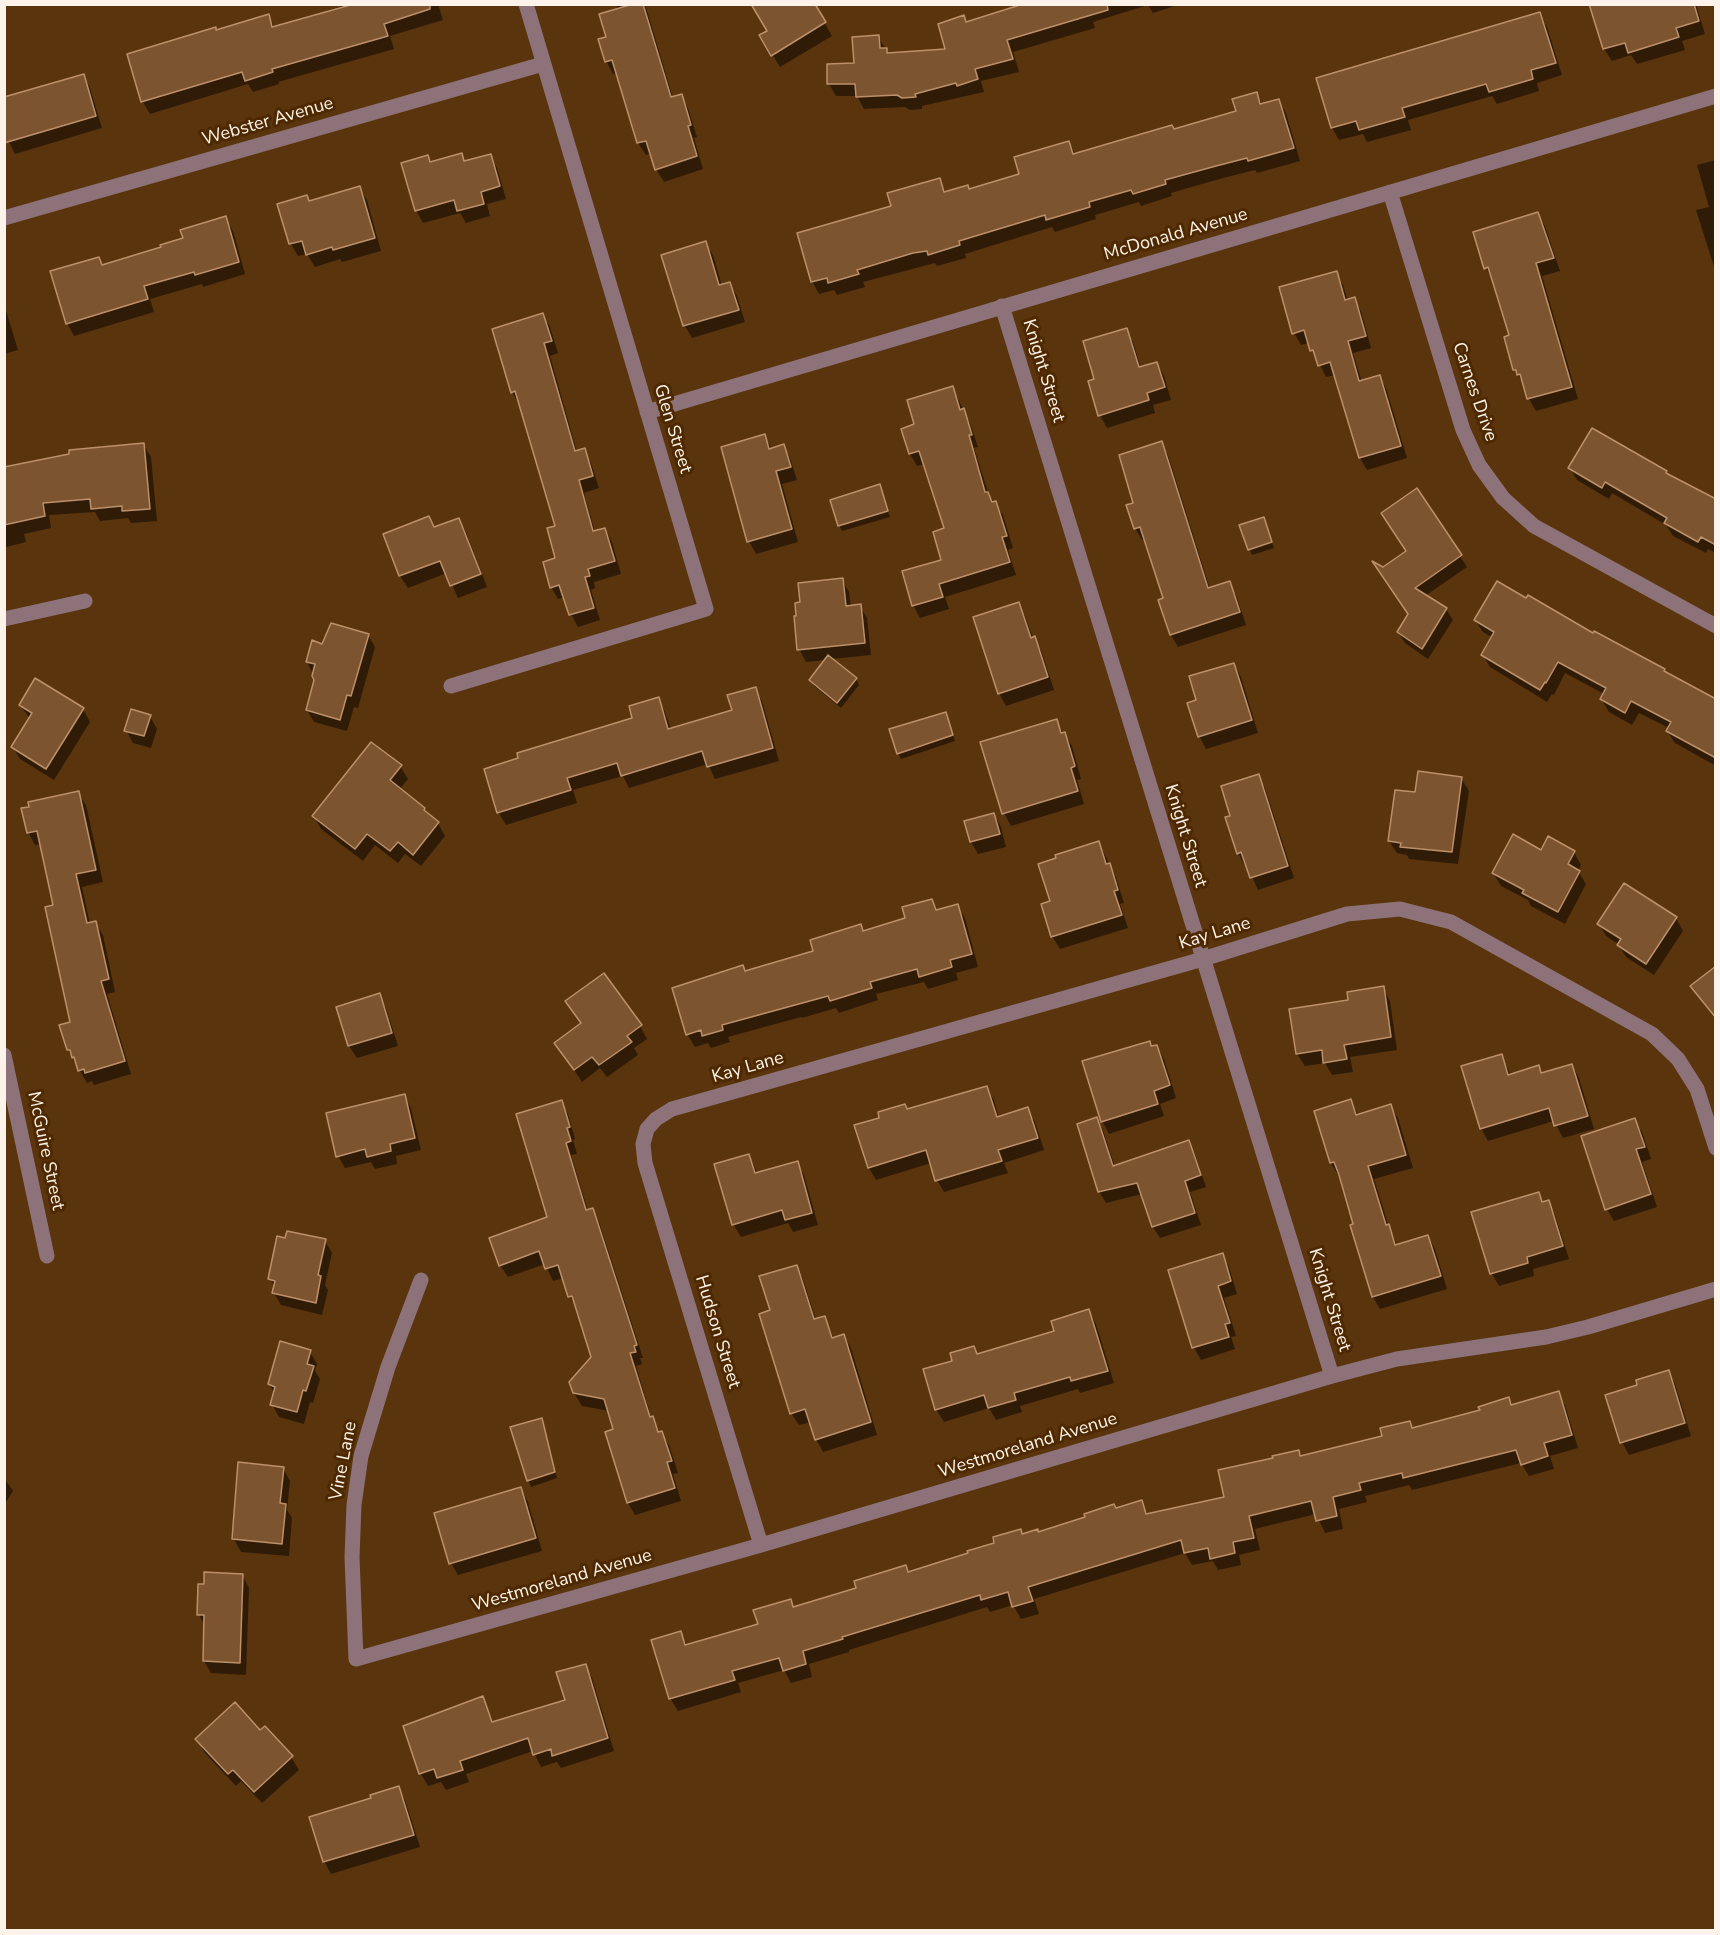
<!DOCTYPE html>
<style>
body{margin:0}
#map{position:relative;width:1720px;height:1935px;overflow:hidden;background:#5a340d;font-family:"Nunito Sans",sans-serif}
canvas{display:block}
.frame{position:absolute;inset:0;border:6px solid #fdf3eb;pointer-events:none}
</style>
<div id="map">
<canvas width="1720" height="1935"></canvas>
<div class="frame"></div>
</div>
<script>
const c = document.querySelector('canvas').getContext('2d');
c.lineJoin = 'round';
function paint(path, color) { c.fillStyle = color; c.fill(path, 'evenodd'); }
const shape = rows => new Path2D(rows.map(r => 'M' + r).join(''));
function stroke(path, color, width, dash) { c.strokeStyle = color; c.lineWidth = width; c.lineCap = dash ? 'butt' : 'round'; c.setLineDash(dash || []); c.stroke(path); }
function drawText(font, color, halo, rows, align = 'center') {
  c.font = font + ' "Nunito Sans",sans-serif'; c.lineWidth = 6; c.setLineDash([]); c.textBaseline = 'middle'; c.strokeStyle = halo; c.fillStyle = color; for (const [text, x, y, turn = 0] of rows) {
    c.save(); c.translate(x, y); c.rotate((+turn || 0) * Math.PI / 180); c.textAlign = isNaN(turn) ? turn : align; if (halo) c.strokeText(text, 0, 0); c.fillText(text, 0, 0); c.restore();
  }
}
paint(shape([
 [348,4,438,4,443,20,390,36,394,49,278,82,279,84,253,92,248,84,150,114,143,102,129,55,268,16,275,28],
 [616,4,645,4,673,98,681,95,688,108,697,137,694,138,703,169,664,182,656,169,652,153,646,155,638,143,617,73,613,74,606,61,618,11],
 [814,4,832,36,780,67,761,36],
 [1018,4,1181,4,1153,13,1148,5,1093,22,1095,28,1013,52,1019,72,981,81,984,92,922,106,922,109,910,110,905,107,864,109,857,96,836,96,829,84,855,65,878,37,889,54,947,51,963,17,967,23,1019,7],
 [1591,4,1696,4,1705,34,1682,41,1685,50,1637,64,1631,55,1612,61,1604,49],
 [1540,14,1547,27,1562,75,1537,83,1539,91,1497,104,1492,96,1408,120,1411,130,1367,142,1363,134,1339,140,1332,128,1318,79],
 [83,75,90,88,102,128,15,154,4,132],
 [1256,93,1263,105,1278,100,1286,113,1300,161,1257,173,1255,170,1223,178,1171,193,1172,196,1141,206,1139,202,1095,215,1096,219,1055,232,1052,227,965,254,966,258,937,266,935,263,863,282,865,287,837,295,834,290,819,294,812,281,893,207,939,180,946,193,969,190,1021,175,1069,142,1076,155,1174,131,1238,112],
 [461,155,465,162,490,156,497,168,506,199,487,204,490,216,466,223,460,213,423,223,416,210,428,157,431,163],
 [1716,160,1716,273,1696,210,1709,207,1697,165],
 [359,188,367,200,381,251,342,262,340,259,315,267,307,254,298,256,291,244,279,205,307,197,310,203],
 [1537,214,1545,226,1560,271,1542,276,1578,399,1536,411,1529,399,1525,385,1515,370,1511,336,1493,280,1486,268],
 [225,218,233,231,245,274,203,287,202,284,150,299,154,312,74,336,67,323,103,266,185,239],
 [705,243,713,255,722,286,730,284,737,296,745,322,692,338,685,326],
 [1336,273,1343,285,1348,301,1354,299,1361,311,1371,348,1353,353,1362,382,1379,376,1386,388,1407,458,1367,470,1360,458,1335,375,1326,377,1309,343,1301,345,1294,333],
 [4,304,18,350,4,354],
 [543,315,550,327,558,353,550,356,577,452,584,450,591,463,599,488,584,493,595,532,605,529,612,542,621,574,594,582,595,588,591,590,600,620,578,627,571,614,565,597,558,599,551,587,557,559,557,527,519,404,512,392],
 [1126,330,1133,342,1141,368,1157,363,1164,376,1171,400,1153,405,1155,413,1107,428,1100,415,1096,380],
 [952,387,970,423,978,447,974,448,989,495,1003,515,1013,548,1008,550,1016,575,945,597,949,609,920,618,913,605,943,561,946,529,925,464,917,466,910,454,916,425],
 [764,436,772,449,783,446,790,458,797,480,782,484,798,542,756,554,749,541],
 [1161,443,1168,455,1210,589,1229,583,1236,595,1246,625,1178,647,1171,635,1165,599,1146,539,1142,540,1135,528,1135,504],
 [143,444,151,457,157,521,131,523,128,518,100,521,95,512,49,515,51,528,24,534,26,542,6,547,4,469],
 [1570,468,1666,473,1668,476,1716,501,1716,553,1708,549,1706,553,1673,536,1666,525,1612,493,1609,499,1577,480],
 [879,486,890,517,842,531,839,525],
 [1417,491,1467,567,1425,596,1446,609,1453,620,1428,659,1405,643,1398,632,1409,615,1408,552],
 [1263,518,1274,548,1252,555,1241,526],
 [459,519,466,532,487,587,458,598,447,573,408,588,400,576,385,535,435,529],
 [842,580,849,592,851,607,860,606,867,618,871,655,831,659,856,679,859,685,841,708,814,686,810,680,826,660,806,662,799,649],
 [1018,603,1025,616,1033,638,1041,650,1054,690,1006,706,999,693],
 [1475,620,1594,635,1664,670,1667,674,1716,701,1716,766,1675,743,1667,731,1669,728,1639,713,1632,725,1609,712,1601,699,1604,694,1565,673,1554,695,1552,694,1547,702,1490,667,1483,655,1493,638,1483,632],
 [368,635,375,647,358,708,354,707,347,731,314,722,307,710,316,680,307,662,323,645],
 [1234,664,1241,677,1258,733,1206,749,1199,736,1198,701],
 [755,689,762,701,779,761,715,779,708,764,629,788,623,776,573,790,577,803,506,825,499,813,485,770,634,719,658,699,665,712,671,729,733,711],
 [20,705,83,709,90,722,54,780,20,759,13,747,30,719],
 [945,713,955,741,901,759,898,753],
 [150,716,157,729,151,748,133,743,126,730],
 [1056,721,1072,746,1081,779,1077,780,1084,804,1011,826,1004,813],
 [400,766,408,779,399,790,424,809,427,815,438,823,445,836,421,866,405,854,398,863,375,845,363,861,321,829,314,816],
 [1258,776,1265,788,1294,878,1258,890,1247,865,1245,866,1238,853,1232,817],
 [1461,778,1469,791,1458,864,1409,859,1407,855,1397,853,1389,841,1417,794],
 [78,793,86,805,103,882,82,887,90,924,95,923,103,935,115,992,107,994,131,1074,94,1085,92,1081,87,1083,68,1050,72,1023,55,906,41,844,35,845,28,832],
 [994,814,1001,827,1006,847,978,854,971,842,966,822],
 [1099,843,1116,877,1124,903,1120,904,1128,928,1060,949,1052,936],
 [1541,852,1574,852,1581,865,1578,871,1586,884,1565,924,1531,906,1528,900,1501,886,1493,873],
 [931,901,938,911,957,906,965,918,978,967,956,973,958,980,928,989,924,982,876,994,878,1000,839,1013,836,1008,802,1018,801,1017,728,1037,730,1042,711,1048,708,1043,695,1047,687,1034,745,973,815,952,860,926,864,932,907,919],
 [1676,918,1683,931,1654,975,1626,957,1618,944,1606,936,1599,924],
 [1716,968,1716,1019,1692,986],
 [1383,988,1390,1001,1397,1050,1350,1057,1353,1072,1332,1075,1325,1063,1305,1066,1297,1054],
 [379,995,386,1008,398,1046,357,1058,349,1046],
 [567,1002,640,1026,647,1039,634,1048,638,1055,607,1077,600,1068,582,1082,556,1043,582,1025],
 [1157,1046,1164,1059,1176,1098,1160,1104,1164,1116,1109,1134,1102,1121,1152,1048],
 [1501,1056,1511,1075,1539,1067,1543,1074,1572,1065,1579,1078,1594,1129,1563,1138,1554,1121,1488,1141,1481,1128],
 [986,1088,994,1100,999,1118,1027,1109,1035,1122,1044,1150,1004,1163,1008,1173,944,1192,937,1180,931,1163,876,1180,869,1168,856,1126],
 [404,1096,411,1108,421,1150,396,1156,397,1164,375,1169,371,1162,345,1168,338,1156],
 [1351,1101,1359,1116,1390,1106,1398,1118,1413,1168,1374,1179,1389,1227,1397,1245,1428,1236,1435,1249,1447,1289,1380,1309,1373,1297,1340,1175,1338,1175,1331,1163],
 [561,1102,568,1114,575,1139,573,1140,577,1154,571,1155,588,1211,592,1210,599,1222,643,1358,640,1358,642,1364,636,1366,653,1423,661,1439,658,1428,669,1445,678,1473,673,1474,681,1501,635,1515,628,1503,615,1430,609,1411,582,1406,574,1393,592,1357,578,1310,570,1296,564,1278,553,1281,545,1264,508,1277,500,1265,549,1218],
 [1097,1119,1103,1130,1115,1167,1188,1142,1195,1154,1206,1187,1190,1192,1201,1225,1160,1238,1153,1227,1142,1194,1106,1203,1099,1191],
 [1634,1120,1642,1132,1651,1159,1642,1162,1657,1207,1614,1221,1607,1209],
 [749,1155,758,1174,797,1163,804,1175,818,1225,793,1232,788,1223,741,1237,733,1224],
 [1538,1194,1544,1204,1548,1202,1555,1215,1569,1259,1533,1269,1534,1276,1499,1286,1492,1274,1473,1213],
 [325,1241,332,1253,325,1285,328,1290,322,1315,281,1305,274,1293,275,1288,270,1279],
 [1222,1255,1229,1267,1237,1294,1224,1298,1236,1336,1231,1337,1235,1349,1201,1360,1194,1348,1170,1271],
 [796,1266,803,1279,816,1320,825,1318,834,1339,844,1336,851,1348,877,1435,823,1452,816,1439,811,1422,799,1425,791,1413,772,1311],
 [1089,1311,1096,1324,1114,1383,1080,1393,1078,1389,1020,1406,1022,1412,996,1420,989,1408,944,1422,936,1409,974,1348,978,1355,1056,1332],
 [310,1352,317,1364,315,1371,320,1379,313,1403,310,1402,304,1424,279,1417,272,1404,275,1394,269,1384],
 [1668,1371,1675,1384,1691,1436,1629,1455,1622,1442,1639,1386],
 [1558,1393,1565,1405,1578,1448,1550,1456,1554,1469,1529,1476,1521,1463,1412,1490,1409,1485,1365,1496,1367,1502,1339,1509,1343,1529,1325,1533,1316,1514,1255,1529,1260,1550,1239,1555,1241,1565,1218,1570,1213,1561,1192,1565,1185,1553,1034,1599,1039,1614,1021,1619,1013,1605,990,1612,987,1607,849,1650,849,1652,809,1664,812,1677,791,1683,784,1670,738,1683,741,1692,678,1711,670,1698,680,1633,688,1646,759,1625,790,1601,794,1608,1023,1535,1038,1533,1141,1502,1148,1515,1225,1499,1298,1452,1301,1457,1383,1437,1409,1422,1413,1429,1481,1411,1509,1399,1513,1406],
 [541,1420,544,1425,557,1478,531,1487,512,1428],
 [283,1468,290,1481,287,1510,292,1518,289,1556,241,1552,234,1539],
 [4,1478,13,1491,4,1505],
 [521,1489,528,1502,542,1551,458,1575,451,1563],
 [242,1575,249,1588,246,1675,211,1673,204,1661,205,1626,199,1615],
 [585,1665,592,1678,614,1751,561,1768,557,1762,541,1767,533,1751,466,1774,469,1782,446,1790,441,1782,428,1786,421,1774,405,1726,482,1698,494,1723,566,1701],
 [260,1732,291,1757,299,1770,262,1803,241,1781,236,1786,204,1752,197,1739],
 [398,1788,405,1800,420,1847,331,1874,324,1861,373,1799]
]), '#0007');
const building = shape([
 [354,4,430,4,430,9,384,24,388,36,272,69,273,72,245,81,242,72,141,102,127,54,216,27,216,30,269,14,272,27,354,4],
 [633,4,643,4,671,97,682,94,691,125,688,126,697,156,655,170,646,141,637,143,612,60,605,62,598,39,606,37,599,14,633,4],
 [751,4,815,4,826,22,771,56,759,35,767,31,751,4],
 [1023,4,1107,4,1108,10,1007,40,1013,59,975,69,978,79,957,86,956,83,915,94,916,97,902,98,897,95,856,97,855,84,827,84,827,64,854,63,852,37,879,35,880,48,887,48,887,53,945,49,938,24,964,15,966,22,1023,4],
 [1589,4,1694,4,1699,21,1676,28,1679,37,1628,53,1625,43,1603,49,1589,4],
 [1540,12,1556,63,1531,70,1533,79,1489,92,1486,84,1402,108,1405,117,1359,130,1356,121,1331,128,1316,78,1540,12],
 [84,74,96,116,4,143,4,97,84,74],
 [1257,92,1260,104,1279,99,1294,148,1248,161,1247,158,1216,166,1165,180,1166,184,1133,194,1131,190,1089,202,1090,207,1046,220,1045,215,959,241,960,245,928,255,927,251,913,253,857,270,859,274,828,283,827,278,811,282,797,233,891,206,887,193,940,178,944,192,968,185,969,189,1019,174,1014,157,1069,141,1073,154,1172,125,1174,129,1236,111,1232,99,1257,92],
 [462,153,464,161,491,154,500,186,481,192,484,204,457,211,454,200,415,211,401,163,428,155,430,162,462,153],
 [360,186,375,238,333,250,332,247,306,255,302,241,289,244,277,204,307,195,309,201,360,186],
 [1538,212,1554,258,1536,263,1572,387,1527,399,1520,374,1517,375,1516,370,1513,370,1504,337,1509,335,1488,267,1484,269,1473,232,1538,212],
 [226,216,239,262,195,275,194,272,144,286,148,299,66,324,50,271,99,257,102,265,161,247,160,245,183,238,180,230,226,216],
 [706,241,719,285,730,282,739,310,683,326,661,255,706,241],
 [1337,271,1345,300,1355,297,1366,336,1348,341,1359,381,1380,375,1401,446,1359,458,1330,362,1318,366,1313,350,1310,351,1304,330,1292,334,1279,287,1337,271],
 [543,313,552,341,544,343,575,451,585,448,593,476,579,480,593,531,605,528,615,561,588,569,590,576,585,577,594,608,569,615,559,585,550,588,543,562,555,558,547,528,555,526,515,391,511,393,492,329,543,313],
 [1127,328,1139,367,1157,362,1165,387,1147,393,1149,400,1098,416,1088,381,1094,379,1083,341,1127,328],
 [953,386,960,410,964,408,972,435,969,435,985,492,988,492,992,502,996,501,1007,536,1002,537,1010,562,939,584,943,597,912,606,902,571,941,560,933,532,944,528,919,451,909,454,901,429,914,424,907,400,953,386],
 [1592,428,1667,471,1666,473,1716,499,1716,545,1701,537,1698,542,1664,523,1667,518,1605,482,1602,488,1568,468,1592,428],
 [765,434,769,449,784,444,791,467,776,471,792,529,747,542,721,447,765,434],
 [1162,441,1208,588,1230,581,1240,612,1170,635,1158,600,1163,598,1140,527,1134,529,1126,505,1133,503,1119,455,1162,441],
 [144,443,150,509,122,511,122,506,91,509,90,499,43,503,45,516,4,525,4,467,69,454,69,450,144,443],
 [880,484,888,511,838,526,830,500,880,484],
 [1417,488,1462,555,1415,588,1447,608,1422,649,1397,632,1408,614,1372,561,1383,567,1406,551,1381,513,1417,488],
 [429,516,434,527,459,518,481,574,450,586,440,561,399,576,383,534,429,516],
 [1264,517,1272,542,1248,550,1239,525,1264,517],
 [843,578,846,606,861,604,865,643,797,650,794,616,796,616,795,603,800,602,798,583,843,578],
 [1497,581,1526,598,1528,595,1593,633,1594,631,1665,669,1664,671,1716,699,1716,758,1666,731,1671,722,1631,701,1625,713,1600,699,1606,688,1558,662,1546,683,1545,682,1540,690,1481,655,1494,632,1474,620,1497,581],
 [1019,602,1031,638,1035,636,1048,677,998,694,973,617,1019,602],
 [331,623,369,634,351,696,347,695,340,720,306,710,314,680,312,676,315,664,306,662,312,640,322,644,331,623],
 [828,655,857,678,837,703,809,680,828,655],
 [1234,663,1252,720,1198,737,1187,703,1196,700,1189,676,1234,663],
 [35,678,84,708,46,769,11,747,32,713,19,705,35,678],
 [756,687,773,748,707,767,702,751,621,776,617,763,567,778,571,790,497,813,484,769,518,758,517,753,632,718,629,706,659,697,668,729,732,710,727,695,756,687],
 [131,709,151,715,144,736,124,731,131,709],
 [946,712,953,735,897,754,889,729,946,712],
 [1057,719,1061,733,1065,732,1075,766,1071,768,1078,791,1002,814,980,742,1057,719],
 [371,742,402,765,390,780,425,808,424,810,439,822,413,855,398,842,390,851,367,834,355,849,312,816,371,742],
 [1418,771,1462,777,1452,852,1400,847,1401,843,1388,841,1395,790,1415,792,1418,771],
 [1259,774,1288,866,1250,878,1241,852,1237,854,1225,817,1230,816,1221,786,1259,774],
 [79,791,96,870,76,874,87,923,96,921,109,979,101,981,125,1061,85,1073,84,1069,78,1071,74,1057,72,1058,70,1050,67,1050,59,1025,70,1022,45,907,53,905,37,831,27,833,21,808,29,807,28,802,79,791],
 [994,813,1000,834,970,842,964,821,994,813],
 [1513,834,1541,850,1548,836,1575,851,1568,864,1580,871,1558,912,1522,893,1524,890,1492,873,1513,834],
 [1099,841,1106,864,1110,863,1118,890,1114,891,1122,915,1051,937,1041,904,1050,901,1038,864,1056,858,1055,855,1099,841],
 [1624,883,1677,917,1646,964,1617,945,1621,939,1597,924,1624,883],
 [932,899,936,910,958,904,972,954,950,960,952,967,919,977,917,969,870,982,872,988,830,1001,828,996,722,1025,723,1030,702,1036,701,1030,686,1035,672,988,743,965,745,971,813,951,810,940,861,924,863,931,905,918,902,907,932,899],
 [1716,966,1716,1018,1690,986,1716,966],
 [604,973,642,1025,627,1036,632,1042,599,1065,592,1057,574,1070,554,1043,581,1023,565,1001,604,973],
 [1384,986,1391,1037,1344,1045,1347,1059,1323,1063,1322,1050,1296,1054,1289,1009,1348,1000,1347,992,1384,986],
 [380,993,392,1033,348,1046,336,1007,380,993],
 [1150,1041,1151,1046,1157,1045,1170,1085,1154,1091,1158,1104,1101,1122,1082,1061,1150,1041],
 [1502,1054,1508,1075,1539,1065,1541,1073,1572,1064,1588,1116,1554,1126,1549,1108,1480,1129,1461,1066,1502,1054],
 [987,1086,997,1117,1028,1107,1038,1138,998,1150,1002,1161,935,1181,926,1150,868,1168,854,1125,879,1118,878,1112,905,1104,907,1109,987,1086],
 [405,1094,415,1138,390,1144,391,1151,367,1157,365,1149,336,1157,326,1113,405,1094],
 [1351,1099,1356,1115,1391,1104,1406,1155,1368,1166,1386,1225,1389,1224,1395,1245,1428,1235,1441,1276,1372,1297,1350,1225,1353,1224,1339,1175,1334,1162,1330,1163,1314,1111,1351,1099],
 [562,1100,570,1127,567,1128,571,1141,566,1143,586,1210,593,1208,637,1345,634,1346,636,1352,630,1353,650,1417,653,1416,658,1432,662,1431,672,1461,667,1462,675,1488,627,1503,605,1432,613,1429,604,1399,573,1393,569,1382,591,1357,572,1296,568,1297,558,1265,545,1269,539,1251,499,1266,489,1238,547,1217,516,1114,562,1100],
 [1097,1117,1113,1166,1189,1140,1201,1175,1185,1181,1195,1213,1152,1227,1137,1183,1098,1192,1077,1124,1097,1117],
 [1635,1118,1645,1147,1636,1149,1651,1194,1605,1210,1581,1136,1635,1118],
 [749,1154,755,1173,798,1161,812,1213,785,1220,782,1210,732,1225,714,1164,749,1154],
 [1539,1192,1542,1202,1549,1200,1563,1246,1527,1257,1528,1263,1490,1274,1471,1212,1539,1192],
 [287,1231,326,1239,318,1275,321,1276,316,1303,272,1293,275,1281,268,1279,277,1236,285,1238,287,1231],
 [1223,1253,1231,1281,1218,1286,1230,1323,1225,1324,1229,1337,1192,1348,1168,1270,1223,1253],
 [797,1265,814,1319,825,1316,832,1338,844,1334,871,1422,815,1440,805,1409,790,1414,759,1314,770,1310,759,1276,797,1265],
 [1089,1309,1108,1371,1071,1381,1070,1377,1014,1393,1016,1400,988,1408,984,1395,935,1410,923,1369,952,1361,950,1353,974,1346,977,1354,1054,1331,1051,1321,1089,1309],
 [280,1341,311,1350,307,1364,314,1366,306,1391,303,1390,297,1412,270,1405,275,1387,268,1384,280,1341],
 [1669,1370,1685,1423,1620,1443,1605,1395,1637,1385,1636,1380,1669,1370],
 [1559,1391,1572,1435,1544,1443,1548,1456,1521,1465,1516,1450,1403,1478,1402,1473,1359,1483,1361,1490,1333,1497,1337,1516,1316,1521,1311,1501,1249,1516,1254,1538,1233,1542,1235,1553,1210,1559,1208,1548,1184,1553,1181,1540,1028,1587,1033,1601,1012,1607,1008,1592,981,1600,980,1595,842,1637,843,1639,803,1651,806,1664,783,1671,779,1658,732,1671,735,1680,669,1699,651,1640,681,1631,685,1645,758,1624,753,1610,791,1599,793,1607,856,1588,854,1581,906,1565,908,1572,968,1553,967,1551,994,1543,993,1537,1021,1529,1022,1534,1038,1529,1038,1532,1085,1517,1084,1514,1114,1504,1116,1508,1142,1500,1146,1514,1224,1497,1218,1470,1273,1458,1272,1456,1299,1450,1300,1456,1382,1436,1380,1428,1410,1421,1412,1428,1480,1410,1478,1407,1509,1397,1511,1405,1559,1391],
 [542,1418,555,1472,527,1481,510,1427,542,1418],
 [238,1462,284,1467,280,1503,286,1504,282,1544,232,1539,238,1462],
 [521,1487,536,1538,449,1564,434,1513,521,1487],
 [204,1572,243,1574,240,1663,203,1661,204,1615,197,1615,198,1584,204,1584,204,1572],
 [586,1664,608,1738,552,1756,551,1749,533,1755,528,1738,460,1761,463,1770,437,1778,434,1769,419,1774,403,1726,483,1696,492,1722,565,1700,556,1672,586,1664],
 [235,1702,260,1730,265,1726,293,1756,254,1792,233,1770,228,1774,195,1739,235,1702],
 [399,1786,414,1835,323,1862,309,1817,371,1798,370,1795,399,1786]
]);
paint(building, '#7c542f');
stroke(building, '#bc906a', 1.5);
stroke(shape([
 [1390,192,1463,430,1479,465,1503,498,1534,526,1716,626],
 [4,218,543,64],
 [1002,306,1332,1376],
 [647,412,1716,96],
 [4,619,85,601],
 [451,686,706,609,526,4],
 [4,1055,47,1256],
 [421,1280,388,1367,361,1456,354,1505,352,1557,356,1659,761,1545,1332,1376,1397,1359,1546,1337,1588,1327,1716,1289],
 [761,1545,645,1163,643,1144,647,1129,656,1119,672,1109,1203,959,1347,914,1400,909,1451,922,1652,1034,1678,1059,1697,1089,1716,1148]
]), '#8d7379', 15);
drawText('18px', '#fdf3eb', '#4e2900', [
 ["Webster Avenue",268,122,-16],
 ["McDonald Avenue",1176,235,-16],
 ["Knight Street",1043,371,73],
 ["Carnes Drive",1474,392,71],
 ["Glen Street",672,429,73],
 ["Knight Street",1185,836,73],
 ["Kay Lane",1215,934,-17],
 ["Kay Lane",748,1068,-16],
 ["McGuire Street",45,1151,78],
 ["Knight Street",1329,1300,73],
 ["Hudson Street",717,1332,73],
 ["Westmoreland Avenue",1028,1446,-17],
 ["Vine Lane",344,1461,-79],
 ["Westmoreland Avenue",562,1581,-16]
]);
</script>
